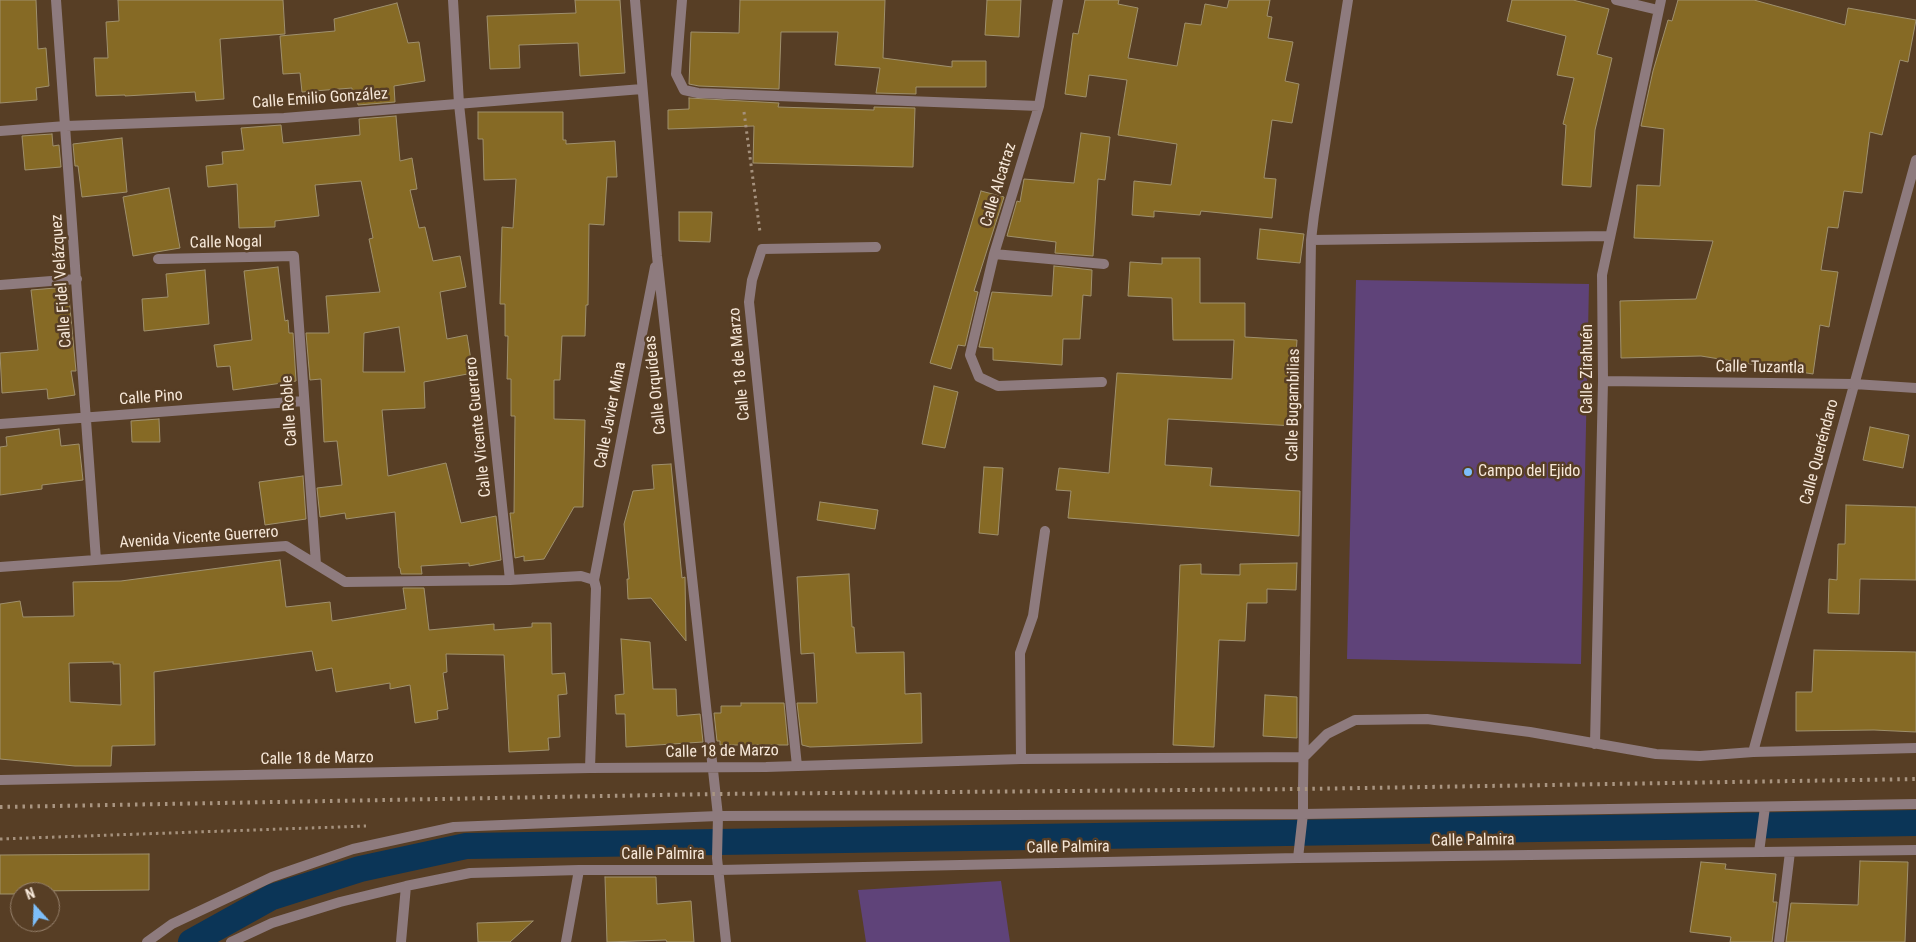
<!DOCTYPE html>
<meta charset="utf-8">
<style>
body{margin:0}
#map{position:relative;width:1916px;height:942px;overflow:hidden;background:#573e25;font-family:"Roboto Condensed",sans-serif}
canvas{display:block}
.north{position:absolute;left:10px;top:882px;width:50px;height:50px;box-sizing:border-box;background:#573e25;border:1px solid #97826d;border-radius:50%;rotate:340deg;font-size:14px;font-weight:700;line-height:20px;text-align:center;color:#f7e8d9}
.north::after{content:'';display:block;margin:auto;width:18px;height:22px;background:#7dbef9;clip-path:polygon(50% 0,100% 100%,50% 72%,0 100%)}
</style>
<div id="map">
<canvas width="1916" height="942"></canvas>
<div class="north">N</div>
</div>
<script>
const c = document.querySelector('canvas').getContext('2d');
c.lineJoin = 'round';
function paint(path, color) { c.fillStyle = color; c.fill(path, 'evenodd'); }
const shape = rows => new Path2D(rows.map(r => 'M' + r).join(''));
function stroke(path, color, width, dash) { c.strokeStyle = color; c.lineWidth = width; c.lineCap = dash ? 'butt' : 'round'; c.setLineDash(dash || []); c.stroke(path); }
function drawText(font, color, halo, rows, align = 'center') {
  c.font = font + ' "Roboto Condensed",sans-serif'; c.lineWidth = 5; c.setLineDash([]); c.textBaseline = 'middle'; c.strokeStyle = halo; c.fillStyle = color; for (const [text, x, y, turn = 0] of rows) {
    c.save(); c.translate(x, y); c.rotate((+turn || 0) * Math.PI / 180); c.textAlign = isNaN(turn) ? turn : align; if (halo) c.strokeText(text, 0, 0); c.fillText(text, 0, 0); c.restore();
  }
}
paint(shape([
 [1356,280,1589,284,1581,664,1347,659],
 [1001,881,1010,942,866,942,858,890]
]), '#5f4379');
stroke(shape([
 [191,942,272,897,360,869,466,846,1916,823]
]), '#0b3557', 26);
const building = shape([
 [0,0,36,0,38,49,46,48,49,86,36,88,37,100,0,103,0,0],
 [118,0,283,0,285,34,220,39,224,99,196,101,195,92,125,96,125,95,96,96,94,58,108,58,106,22,119,21,118,0],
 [575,0,620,0,625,73,580,76,578,43,519,45,520,68,490,69,487,16,576,13,575,0],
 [740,0,885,0,883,58,952,67,952,61,986,61,986,87,916,87,916,94,876,93,880,68,835,65,838,32,781,32,779,89,699,86,689,84,691,32,739,33,740,0],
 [987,0,1021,0,1019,37,985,35,987,0],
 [1085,0,1119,0,1118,4,1138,8,1128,58,1177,66,1185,23,1201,25,1205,4,1227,8,1229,0,1270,0,1267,16,1272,17,1268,38,1293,42,1285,81,1299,84,1292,123,1272,120,1264,178,1276,179,1272,218,1201,211,1200,215,1154,211,1154,217,1132,215,1134,181,1171,185,1177,144,1118,135,1127,80,1089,75,1086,97,1065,94,1073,33,1078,34,1085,0],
 [1512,0,1573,0,1609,9,1597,54,1612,58,1595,130,1591,187,1562,185,1566,125,1563,124,1574,78,1557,75,1566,36,1507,21,1512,0],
 [1678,0,1754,0,1845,25,1848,8,1916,20,1908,62,1900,60,1882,135,1870,132,1862,193,1844,191,1838,228,1828,227,1821,270,1838,272,1829,327,1820,325,1813,374,1701,356,1621,358,1620,301,1696,299,1713,241,1634,238,1637,185,1660,186,1664,129,1641,126,1653,71,1668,20,1672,21,1678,0],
 [397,3,408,43,419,42,425,81,394,86,395,102,358,105,356,91,352,92,352,88,302,92,300,73,283,74,280,36,335,31,334,19,397,3],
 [689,98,779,103,778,107,874,110,874,107,915,108,913,167,753,163,754,126,668,129,668,110,689,109,689,98],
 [478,112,563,112,563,140,566,140,566,144,615,141,617,177,607,177,604,225,589,224,588,305,586,305,585,336,562,336,560,380,554,380,554,419,585,420,583,507,574,507,544,559,524,561,524,556,515,558,510,513,514,513,515,416,511,416,511,379,507,379,508,336,505,336,505,304,500,304,502,227,513,228,516,179,484,180,483,139,478,139,478,112],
 [396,116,400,161,412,158,417,189,410,190,419,228,425,227,433,261,460,256,466,287,440,292,447,339,467,335,473,373,424,382,425,408,382,410,388,476,446,463,461,523,496,516,501,560,469,566,469,563,421,566,422,574,401,574,400,568,399,568,395,512,346,519,345,513,320,517,317,488,342,485,337,441,324,442,321,379,310,380,306,333,329,333,326,296,380,292,369,239,373,238,361,181,315,185,319,216,275,221,275,227,239,228,237,184,208,187,206,166,223,164,222,152,244,150,241,128,281,125,283,143,360,135,359,119,396,116],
 [399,327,405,372,363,372,364,333,399,327],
 [1081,133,1110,137,1105,180,1098,179,1093,256,1055,253,1056,242,1007,236,1017,201,1020,202,1024,179,1074,183,1081,133],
 [52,134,53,146,59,145,61,167,25,170,22,136,52,134],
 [122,138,127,192,82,197,78,166,75,166,73,144,122,138],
 [169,188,180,248,133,256,123,197,169,188],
 [981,191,1004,197,974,291,978,292,965,346,958,345,951,369,930,363,981,191],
 [679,212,712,212,710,242,679,241,679,212],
 [1260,229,1304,234,1300,263,1257,259,1260,229],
 [1162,258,1200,258,1200,303,1245,303,1245,337,1297,340,1294,382,1297,383,1295,426,1168,419,1165,465,1212,468,1210,486,1300,491,1299,536,1068,518,1071,491,1056,490,1059,468,1109,473,1117,373,1232,379,1234,340,1173,340,1172,298,1128,296,1130,262,1162,264,1162,258],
 [1054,266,1092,270,1091,296,1083,295,1080,339,1063,339,1062,365,993,360,993,348,979,347,992,292,1052,296,1054,266],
 [278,267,285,321,288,320,289,333,293,333,296,381,233,390,230,366,217,367,214,345,252,340,244,271,278,267],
 [205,270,209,324,144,331,142,299,168,297,166,274,205,270],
 [68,287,76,371,71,371,75,395,48,399,47,389,2,393,0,353,38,350,31,290,68,287],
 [934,386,958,392,945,448,922,444,934,386],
 [159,419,160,442,132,442,131,421,159,419],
 [1870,427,1909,435,1903,468,1863,460,1870,427],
 [59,429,61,446,79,444,83,480,42,485,42,489,0,495,0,447,7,446,6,437,59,429],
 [671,464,682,578,685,577,686,641,651,598,628,599,627,579,629,579,624,524,633,491,654,489,652,465,671,464],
 [984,467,1003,468,998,535,979,533,984,467],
 [303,476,306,519,265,525,259,482,303,476],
 [820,502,878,510,875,529,817,520,820,502],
 [1846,505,1916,507,1916,580,1860,579,1859,614,1828,613,1829,579,1837,580,1838,544,1845,544,1846,505],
 [280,560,286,607,330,602,332,621,406,609,403,588,424,588,429,630,494,624,494,630,532,627,532,623,551,623,552,674,565,673,567,694,558,695,560,737,548,738,549,750,509,752,504,655,446,654,447,672,443,673,448,709,437,711,438,719,415,723,410,685,390,689,390,683,336,692,332,668,316,671,312,651,154,672,155,745,112,746,111,766,75,766,0,759,0,604,20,601,23,617,74,616,73,582,121,581,280,560],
 [113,662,113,664,120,664,121,705,70,702,69,663,113,662],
 [1297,563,1296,590,1267,589,1267,603,1247,603,1245,641,1219,640,1214,747,1173,745,1180,565,1201,564,1201,574,1240,575,1240,564,1297,563],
 [849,574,852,627,854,627,856,653,904,652,905,694,921,693,922,743,810,747,802,745,797,703,817,703,814,653,801,654,797,577,849,574],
 [621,639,650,642,653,689,676,689,677,716,700,714,703,742,626,747,625,714,616,714,615,695,624,694,621,639],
 [1814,650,1916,652,1916,732,1874,730,1796,731,1796,692,1812,692,1814,650],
 [1265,695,1297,697,1297,738,1263,736,1265,695],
 [741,703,784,703,788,745,720,745,720,741,717,741,714,713,721,713,721,706,741,706,741,703],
 [149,854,149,890,32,891,20,892,20,894,0,894,0,855,149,854],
 [1860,861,1908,862,1905,942,1786,942,1791,903,1858,905,1860,861],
 [1701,862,1726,864,1725,869,1776,874,1773,902,1777,902,1772,942,1730,942,1731,937,1690,932,1701,862],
 [605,877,656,877,657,904,691,901,694,942,667,942,666,940,607,942,605,877],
 [533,921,510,942,478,942,477,923,533,921]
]);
paint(building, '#866a25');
stroke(building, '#9f906d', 1);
stroke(shape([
 [744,112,760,232],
 [0,839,366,826]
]), '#a5917d', 3, [2.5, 4]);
stroke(shape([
 [56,0,96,560],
 [453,0,459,104,510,580],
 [635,0,657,256,718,816,717,858,726,942],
 [682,0,676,74,684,90,698,93,1039,106],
 [1058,0,1039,106,994,254,970,355,979,377,998,386,1102,382],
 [1616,0,1658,10],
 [0,131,66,126,284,118,642,89],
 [1311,240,1610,236],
 [994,254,1104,264],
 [158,259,294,256,316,564],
 [0,285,77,279],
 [1603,381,1854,384,1916,388],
 [0,424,304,401],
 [0,567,286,546,345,582,510,580,581,576,594,580],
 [594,580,655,267],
 [1595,744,1603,381,1602,275,1661,0],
 [1753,752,1916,160],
 [1021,759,1020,653,1033,616,1045,531],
 [797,766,749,302,752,280,762,249,876,247],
 [590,768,596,588,594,580],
 [0,780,590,768,766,767,1021,759,1304,757,1327,734,1355,720,1427,719,1530,732,1656,754,1700,756,1753,752,1916,748],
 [1759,852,1765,807],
 [1298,858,1303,814,1303,789,1311,240,1314,215,1348,0],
 [147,942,172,924,272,877,353,849,454,827,718,816,1303,814,1916,804],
 [231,942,272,923,340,902,406,886,470,873,579,870,719,870,1298,858,1916,850],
 [401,942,406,886],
 [566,942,579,870],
 [1779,942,1790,852]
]), '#8e7b7e', 10);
stroke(shape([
 [0,807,715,794,1303,789,1916,779]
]), '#a99581', 4, [2.5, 5]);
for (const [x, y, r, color] of [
 [1468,472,5,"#7dbef9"]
]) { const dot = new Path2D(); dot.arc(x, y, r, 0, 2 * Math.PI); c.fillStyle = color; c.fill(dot); stroke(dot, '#573e25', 2); }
drawText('16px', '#f7e8d9', '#573e25', [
 ["Calle Emilio González",320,99,-4],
 ["Calle Alcatraz",999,185,-73],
 ["Calle Nogal",226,243,-1],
 ["Calle Fidel Velázquez",62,281,-94],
 ["Calle 18 de Marzo",740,364,-95],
 ["Calle Tuzantla",1760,368,1],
 ["Calle Zirahuén",1588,369,-90],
 ["Calle Orquídeas",656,385,-96],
 ["Calle Pino",151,398,-4],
 ["Calle Bugambilias",1294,405,-89],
 ["Calle Roble",290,411,-94],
 ["Calle Javier Mina",611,415,-79],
 ["Calle Vicente Guerrero",479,427,-96],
 ["Calle Queréndaro",1820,452,-75],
 ["Avenida Vicente Guerrero",199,538,-4],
 ["Calle 18 de Marzo",722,752,-1],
 ["Calle 18 de Marzo",317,759,-1],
 ["Calle Palmira",1473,841,-1],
 ["Calle Palmira",1068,848,-1],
 ["Calle Palmira",663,855]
]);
drawText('16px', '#f7e8d9', '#573e25', [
 ["Campo del Ejido",1478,472]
], 'left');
</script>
